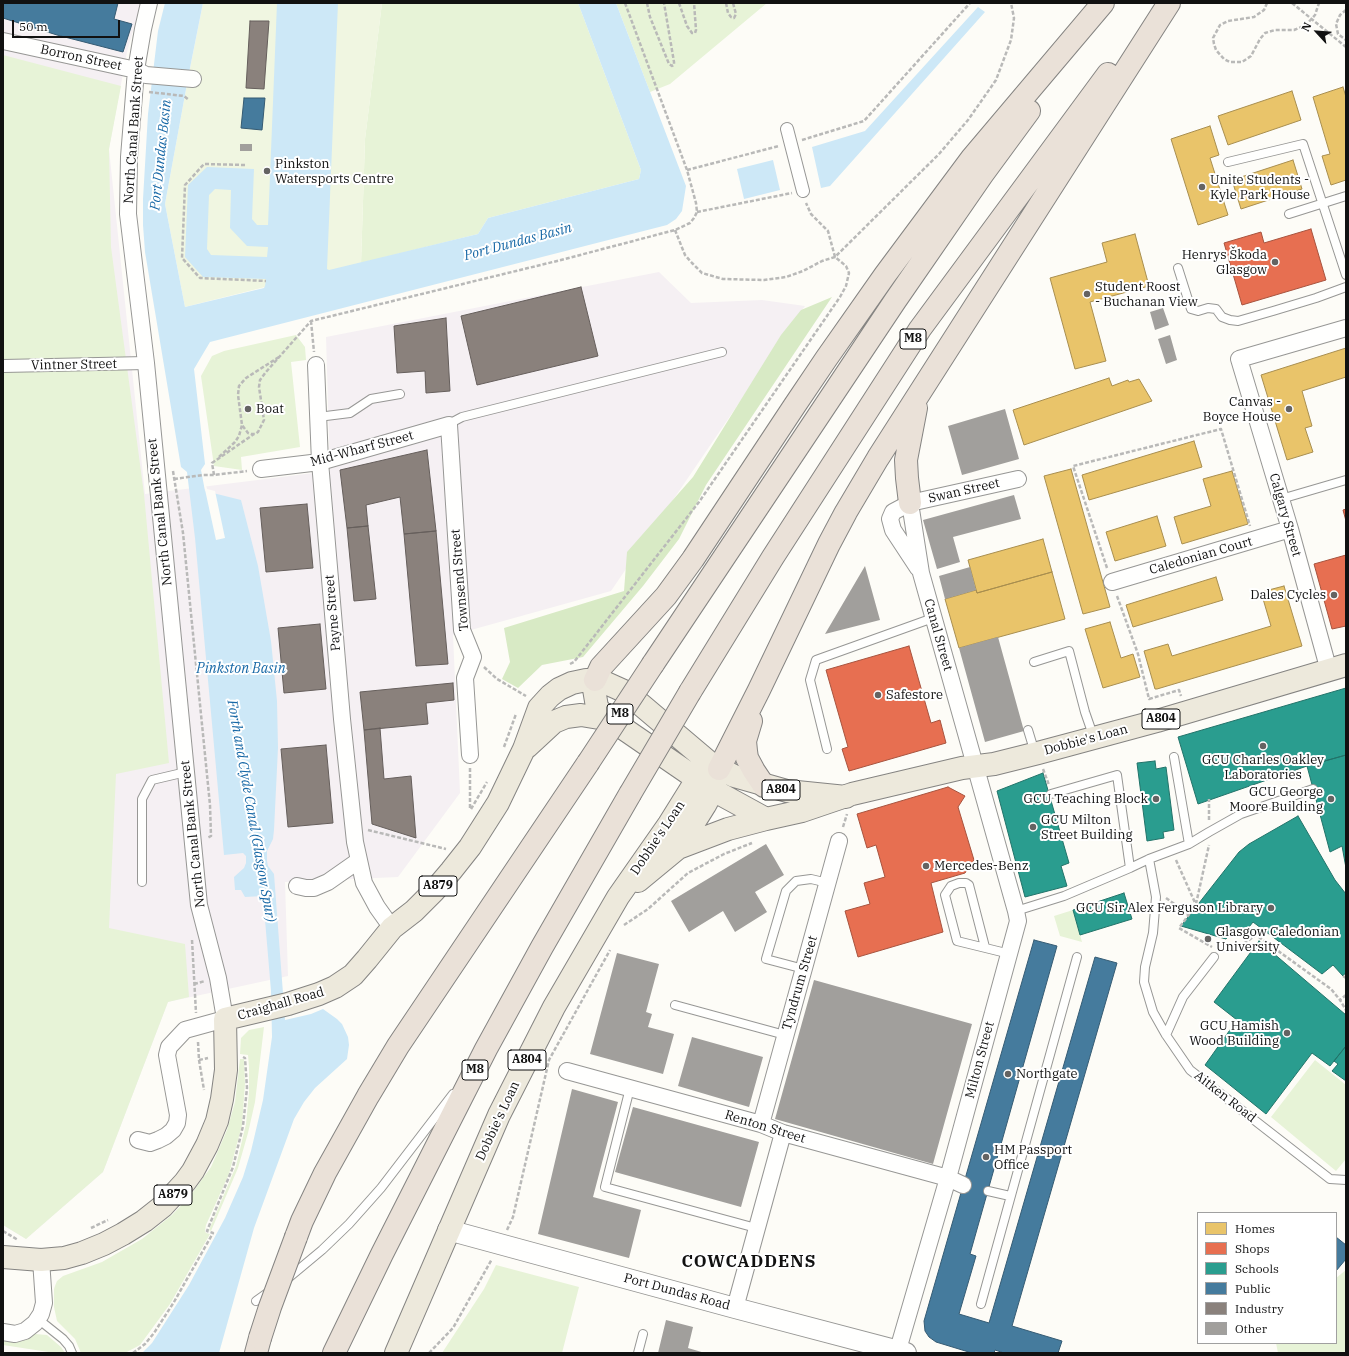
<!DOCTYPE html>
<meta charset="utf-8">
<style>
body{margin:0}
#map{position:relative;width:1349px;height:1356px;overflow:hidden;background:#fdfcf7;font-family:"IBM Plex Serif",serif}
canvas{display:block}
.frame{position:absolute;inset:0;border:4px solid #111;pointer-events:none}
.legend{position:absolute;left:1197px;top:1212px;width:140px;height:132px;box-sizing:border-box;background:#fff;border:1px solid #a0a0a0;margin:0;padding:5px 7px;list-style:none;font-size:12px;color:#111}
.legend li{display:flex;align-items:center;gap:8px;height:20px}
.legend b{width:20px;border:1px solid #a0a0a0}
.north{position:absolute;left:1297px;top:12px;width:40px;height:40px;-webkit-text-stroke:3px #fff;paint-order:stroke;rotate:296deg;font-size:11px;font-weight:700;line-height:16px;text-align:center;color:#111}
.north::after{content:'';display:block;margin:auto;width:14px;height:18px;background:#111;clip-path:polygon(50% 0,100% 100%,50% 72%,0 100%)}
.scale{position:absolute;left:12px;top:20px;width:108px;height:18px;box-sizing:border-box;border:2px solid #111;border-top:0;padding-left:5px;font-size:12px;line-height:14px;white-space:nowrap;color:#111;-webkit-text-stroke:3px #fff;paint-order:stroke}
</style>
<div id="map">
<canvas width="1349" height="1356"></canvas>
<div class="frame"></div>
<ul class="legend">
<li><b style="height:11px;background:#e9c46a"></b>Homes</li>
<li><b style="height:11px;background:#e76f51"></b>Shops</li>
<li><b style="height:11px;background:#2a9d8f"></b>Schools</li>
<li><b style="height:11px;background:#457b9d"></b>Public</li>
<li><b style="height:11px;background:#8a817c"></b>Industry</li>
<li><b style="height:11px;background:#a19f9c"></b>Other</li>
</ul>
<div class="north">N</div>
<div class="scale">50 m</div>
</div>
<script>
const c = document.querySelector('canvas').getContext('2d');
c.lineJoin = 'round';
function paint(path, color) { c.fillStyle = color; c.fill(path, 'evenodd'); }
const shape = rows => new Path2D(rows.map(r => 'M' + r).join(''));
function stroke(path, color, width, dash) { c.strokeStyle = color; c.lineWidth = width; c.lineCap = dash ? 'butt' : 'round'; c.setLineDash(dash || []); c.stroke(path); }
function drawText(font, color, halo, rows, align = 'center') {
  c.font = font + ' "IBM Plex Serif",serif'; c.lineWidth = 4; c.setLineDash([]); c.textBaseline = 'middle'; c.strokeStyle = halo; c.fillStyle = color; for (const [text, x, y, turn = 0] of rows) {
    c.save(); c.translate(x, y); c.rotate((+turn || 0) * Math.PI / 180); c.textAlign = isNaN(turn) ? turn : align; if (halo) c.strokeText(text, 0, 0); c.fillText(text, 0, 0); c.restore();
  }
}
paint(shape([
 [3,3,141,3,127,52,109,149,145,494,330,471,326,337,659,272,691,303,762,300,805,306,611,591,453,635,460,793,398,877,285,882,288,976,168,1002,103,1172,26,1239,3,1225]
]), '#f5f0f3');
paint(shape([
 [382,3,578,3,641,170,639,179,488,218,478,234,361,263,365,139],
 [616,3,767,3,670,84,650,92],
 [3,55,121,86,109,149,111,247,144,494,169,763,116,774,109,928,185,944,189,997,168,1002,103,1172,26,1239,3,1225],
 [296,335,305,347,306,360,291,362,300,447,241,457,242,470,214,466,201,376,212,356,224,351],
 [1073,910,1082,942,1060,936,1054,916],
 [264,1027,255,1102,248,1133,238,1168,211,1231,209,1230,236,1166,246,1124,249,1092,249,1067,248,1055,240,1054,241,1038,249,1030],
 [240,1059,244,1059,245,1084,242,1125,229,1174,206,1225,205,1231,206,1233,210,1234,170,1304,140,1345,125,1353,81,1353,75,1339,57,1321,54,1307,54,1289,55,1286,57,1281,63,1276,102,1262,142,1239,172,1215,190,1196,211,1167,227,1130,235,1102],
 [1315,1060,1346,1085,1346,1159,1336,1171,1271,1117],
 [496,1265,579,1287,562,1353,442,1353,484,1289],
 [1346,1270,1346,1353,1278,1353,1276,1343,1336,1343,1336,1278],
 [35,1334,47,1335,61,1347,65,1353,55,1353,3,1345,3,1340,20,1340]
]), '#e7f3d7');
paint(shape([
 [832,297,706,485,679,539,643,586,583,657,542,665,518,688,502,679,510,662,504,628,624,591,627,552,693,477,781,335,801,310]
]), '#d8eac5');
paint(shape([
 [203,3,382,3,365,139,361,263,185,307,165,204,189,73]
]), '#f0f6e1');
paint(shape([
 [165,3,203,3,189,73,165,204,185,307,264,288,265,286,266,279,203,277,185,257,188,185,207,167,254,169,252,219,257,225,268,225,277,3,338,3,327,269,329,270,478,234,488,218,639,179,641,170,578,3,616,3,686,186,682,211,676,219,667,225,210,342,194,369,205,464,201,470,205,491,241,500,258,566,271,641,277,701,278,748,274,830,273,839,267,851,267,861,268,866,274,874,285,1020,311,1014,323,1009,337,1019,342,1024,348,1037,349,1045,347,1059,315,1088,304,1102,294,1119,254,1228,219,1353,142,1353,152,1343,189,1285,225,1218,243,1177,251,1151,263,1100,272,1037,271,991,263,896,245,897,241,890,235,890,234,877,244,868,246,863,246,856,243,853,224,855,195,538,187,472,181,467,145,252,143,225,143,199,148,114,158,31],
 [215,189,231,190,230,228,247,246,268,247,267,257,211,255,207,249,209,195],
 [978,7,985,12,830,186,821,188,812,147,865,131],
 [773,160,780,190,744,199,737,169]
]), '#cde8f7');
paint(shape([
 [204,485,206,485,207,489,215,491,225,538,216,540]
]), '#fdfcf7');
const homes = shape([
 [1343,87,1346,97,1346,180,1331,185,1322,156,1330,154,1313,97,1343,87],
 [1292,91,1301,120,1228,145,1218,116,1292,91],
 [1210,126,1219,155,1210,158,1228,215,1198,225,1171,139,1210,126],
 [1293,160,1302,189,1241,209,1232,180,1293,160],
 [1135,234,1149,286,1090,302,1106,361,1075,369,1050,278,1107,262,1102,243,1135,234],
 [1346,348,1346,377,1302,391,1312,426,1305,428,1313,452,1287,460,1261,375,1346,348],
 [1109,378,1112,386,1128,380,1129,382,1139,379,1152,401,1024,445,1013,410,1109,378],
 [1194,441,1202,467,1089,500,1082,475,1194,441],
 [1071,469,1110,607,1083,614,1044,476,1071,469],
 [1232,471,1248,524,1182,544,1174,517,1211,506,1203,479,1232,471],
 [1157,516,1166,546,1115,561,1106,532,1157,516],
 [1043,539,1052,572,977,593,968,560,1043,539],
 [1052,572,1065,619,959,648,945,599,976,590,977,593,1052,572],
 [1216,577,1223,600,1133,627,1126,605,1216,577],
 [1284,586,1302,646,1157,689,1155,689,1144,651,1168,644,1172,656,1271,626,1261,592,1284,586],
 [1110,622,1121,658,1133,654,1140,677,1103,688,1085,629,1110,622]
]);
paint(homes, '#e9c46a');
stroke(homes, '#a88e4f', 1);
const shops = shape([
 [1311,229,1326,280,1242,305,1224,243,1261,232,1264,243,1311,229],
 [1346,509,1346,521,1343,510,1346,509],
 [1346,555,1346,626,1332,629,1314,564,1346,555],
 [909,646,931,723,940,720,946,743,849,771,842,749,848,747,826,670,909,646],
 [948,787,965,796,958,807,974,860,965,873,931,883,943,932,858,957,845,911,870,904,864,883,885,877,876,845,867,848,857,814,948,787]
]);
paint(shops, '#e76f51');
stroke(shops, '#a7533e', 1);
const schools = shape([
 [1346,688,1346,755,1307,766,1198,804,1178,737,1346,688],
 [1346,755,1346,868,1342,846,1330,852,1307,766,1346,755],
 [1155,761,1156,769,1166,767,1174,830,1163,832,1164,838,1147,841,1137,763,1155,761],
 [1043,773,1069,863,1061,866,1067,886,1025,897,997,791,1043,773],
 [1298,816,1335,880,1346,894,1346,972,1343,976,1333,965,1322,974,1253,922,1242,936,1231,932,1226,939,1181,926,1239,852,1249,844,1298,816],
 [1124,893,1132,919,1080,935,1073,910,1124,893],
 [1259,941,1346,1015,1346,1046,1330,1066,1312,1053,1266,1114,1205,1065,1237,1020,1214,1002,1259,941],
 [1346,1046,1346,1081,1332,1071,1338,1064,1334,1061,1346,1046]
]);
paint(schools, '#2a9d8f');
stroke(schools, '#227369', 1);
const public = shape([
 [3,3,118,3,114,19,132,24,123,52,57,35,3,18,3,3],
 [244,98,265,98,262,130,241,128,244,98],
 [1034,940,1057,946,970,1254,976,1256,959,1314,989,1323,1095,957,1117,963,1012,1326,1062,1341,1058,1353,1004,1353,995,1350,994,1353,972,1353,936,1342,929,1337,925,1331,924,1321,1034,940],
 [1336,1237,1346,1245,1346,1259,1336,1271,1336,1237]
]);
paint(public, '#457b9d');
stroke(public, '#355b73', 1);
const industry = shape([
 [250,21,269,21,264,89,246,88,250,21],
 [581,287,598,356,477,385,461,316,581,287],
 [446,318,450,391,426,393,425,371,397,373,394,326,446,318],
 [427,450,436,531,404,534,400,497,366,505,368,526,347,528,340,470,427,450],
 [307,504,313,568,266,572,260,508,307,504],
 [368,526,376,599,354,601,347,528,368,526],
 [436,531,448,664,416,666,404,534,436,531],
 [320,624,326,689,284,693,278,628,320,624],
 [453,683,454,700,426,703,428,724,364,730,360,692,453,683],
 [380,728,384,779,411,776,416,838,372,824,364,730,380,728],
 [326,745,333,823,288,827,281,749,326,745]
]);
paint(industry, '#8a817c');
stroke(industry, '#665f5c', 1);
paint(shape([
 [240,144,252,144,252,151,240,151],
 [1163,308,1169,325,1155,330,1150,312],
 [1170,335,1177,360,1166,364,1158,339],
 [1005,409,1019,459,962,475,948,426],
 [1014,495,1021,519,953,537,960,562,937,569,923,520],
 [865,566,880,620,825,634],
 [970,567,976,590,945,599,939,576],
 [998,637,1024,731,985,742,959,648],
 [766,844,784,875,755,892,767,912,735,932,723,911,689,932,671,901],
 [617,953,659,964,646,1012,652,1014,648,1027,674,1034,663,1074,590,1054],
 [814,980,972,1024,933,1164,775,1119],
 [692,1037,763,1057,749,1107,678,1086],
 [572,1089,618,1102,593,1197,641,1210,629,1258,538,1234],
 [633,1107,759,1142,741,1207,615,1172],
 [666,1320,693,1327,688,1348,705,1353,658,1353]
]), '#a19f9c');
const service = shape([
 [1228,162,1303,144,1346,275],
 [1289,214,1346,196],
 [1178,268,1191,309,1198,311,1208,308,1216,309,1222,317,1230,320,1238,321,1273,311,1316,298,1346,287],
 [318,417,350,413,371,399,400,394],
 [447,425,462,417,722,352],
 [1281,499,1346,480],
 [1034,662,1069,651,1085,712,1094,738],
 [1028,730,1035,753],
 [827,749,810,680,816,660,933,618],
 [1174,757,1189,844],
 [1051,794,1117,775,1130,868,1149,859,1189,844,1209,832,1241,814,1313,789],
 [1149,859,1156,897,1153,933,1145,967,1144,982,1153,1012,1166,1035,1190,1070,1330,1179,1346,1180],
 [142,882,142,799,152,780,186,772],
 [1016,911,1064,896,1130,868],
 [985,947,969,885,966,883,959,883,951,886,945,895,957,941,1010,954],
 [804,969,766,959,786,891,796,881,811,879,828,883],
 [675,1005,785,1035],
 [1166,1035,1183,997,1214,957],
 [630,1088,605,1187,756,1228],
 [988,1191,1010,1196],
 [286,1280,322,1250,349,1224,381,1188,453,1094],
 [256,1301,270,1291],
 [981,1304,1077,957],
 [38,1319,63,1339,69,1346,72,1353],
 [638,1353,643,1334]
]);
const pedestrian = shape([
 [787,129,803,191],
 [3,366,146,363]
]);
const minor = shape([
 [3,41,136,70,146,75,193,79],
 [316,365,320,462,342,719,355,842,364,883,377,907,392,928],
 [261,469,320,462,449,425,462,630,473,657,465,678,470,755],
 [918,568,893,530,890,519,893,512,910,503,1018,479],
 [1112,582,1290,529],
 [1329,671,1290,529,1239,359,1346,328],
 [297,886,306,888,314,888,328,882,358,861],
 [567,1071,761,1124,783,1133,948,1178,963,1185],
 [761,1124,839,841],
 [138,1140,150,1143,158,1140,166,1136,173,1130,177,1123,178,1115,167,1055,169,1047,185,1030,225,1019,218,978,199,905,146,363,128,214,129,157,136,70,143,29,149,3],
 [735,1308,783,1133],
 [3,1332,15,1334,25,1331,35,1323,41,1314,44,1303,41,1260],
 [897,1353,948,1178,1018,921,1016,911,921,573,910,503]
]);
const tertiary = shape([
 [448,1230,735,1308,906,1353]
]);
const primary = shape([
 [595,680,594,689,597,707,601,712,611,720],
 [527,747,554,722,566,717,581,715,611,720,713,790,766,819],
 [678,848,728,829,766,819,802,811,852,794,962,768,994,764,1038,753,1157,721,1346,665],
 [638,881,678,848,705,805,713,790,717,776],
 [3,1257,41,1260,64,1258,82,1253,104,1244,123,1234,144,1221,163,1206,185,1182,193,1171,207,1145,217,1121,222,1099,226,1070,225,1019,288,1004,319,994,335,987,353,975,367,959,392,928,414,911,434,891,451,871,470,847,498,803,524,749,539,708,550,696,559,689,572,683,586,680,595,680,606,683,626,692,711,764,734,776,787,791,846,797],
 [396,1353,499,1115,554,1007,618,897,669,824,697,779,711,764]
]);
const motorway = shape([
 [910,503,907,478,906,460,916,408],
 [653,664,895,301,982,175,1029,111],
 [595,680,601,667,666,596,693,559,795,405,826,359,885,275,972,158,1103,3],
 [690,692,773,557,920,329,1108,74],
 [751,721,745,741,746,751,747,758,754,771,764,786],
 [719,769,759,690,829,544,846,512,878,458,1169,3],
 [296,1237,302,1221,325,1173,368,1096,398,1046,588,763],
 [256,1353,260,1338],
 [334,1353,382,1254,486,1049,542,947,630,794]
]);
stroke(service, '#979795', 10);
stroke(pedestrian, '#979795', 14);
stroke(minor, '#979795', 18);
stroke(tertiary, '#979795', 22);
stroke(primary, '#858482', 24);
stroke(motorway, '#858482', 24);
stroke(shape([
 [647,3,650,17,669,64,672,66,674,65,674,62,664,3],
 [679,3,687,26,692,33,695,33,696,30,694,3],
 [726,3,728,13,731,17,734,18,736,14,733,3],
 [1267,3,1264,10,1254,17,1228,21,1220,25,1213,38,1214,44,1216,50,1224,59,1230,62,1242,62,1251,56,1260,39,1265,33,1275,30,1294,30,1306,25,1315,15,1319,3],
 [1292,3,1346,47],
 [1346,10,1340,15,1336,24,1338,34,1346,40],
 [149,92,184,96,189,100],
 [802,140,864,121,970,3],
 [245,165,204,164,185,185,182,258,200,278,266,281],
 [687,170,779,146],
 [697,212,792,193],
 [675,230,685,255,692,263,702,273,723,279,764,280,786,277,803,271,822,261,835,257,939,154,968,120,996,80,1011,40,1014,18,1011,3],
 [311,321,314,352],
 [279,357,246,378,239,386,238,395,242,425,248,433,251,434,255,434,258,432,264,420,259,387,260,380,266,372,311,321,561,260,675,230,690,223,694,218,697,212,696,203,687,170,625,3],
 [219,457,235,442,239,436,242,425],
 [173,471,183,533,210,805,211,836,207,838],
 [214,475,212,463,254,434],
 [174,479,203,475,214,475,247,471],
 [1107,568,1073,466,1221,429,1250,526],
 [1117,596,1138,654,1149,699,1179,690,1181,696],
 [570,664,574,662,699,502,840,297,846,286,849,273,846,266,835,257,828,231,811,214,806,203],
 [484,667,497,679,526,696],
 [504,747,516,714],
 [470,768,470,809],
 [1043,769,1049,785],
 [471,809,487,782],
 [1209,820,1209,799],
 [843,827,847,814],
 [368,830,446,849],
 [1176,860,1196,905,1179,928,1212,947],
 [1166,898,1188,914],
 [1196,904,1209,845],
 [624,925,648,909,688,873,724,854,752,843],
 [192,940,196,1013],
 [1222,951,1235,950,1256,935,1331,989,1340,1000],
 [1343,976,1346,978],
 [194,984,205,981],
 [1346,995,1340,1000,1346,1010],
 [198,1042,199,1060,204,1090],
 [199,1060,208,1058],
 [91,1228,108,1220],
 [507,1230,513,1217,549,1060,610,950],
 [3,1231,18,1240],
 [133,1353,145,1344,154,1333,174,1302,213,1233,207,1231,233,1167,243,1126,247,1088,245,1058,243,1057],
 [429,1353,453,1328,492,1259]
]), '#b9b9b8', 2.5, [4, 2]);
stroke(service, '#fffffe', 8);
stroke(pedestrian, '#fffffe', 12);
stroke(minor, '#fffffe', 16);
stroke(tertiary, '#fffffe', 20);
stroke(primary, '#ede9dc', 22);
stroke(motorway, '#eae1d8', 22);
const motorwayBridge = shape([
 [588,763,653,664],
 [630,794,690,692],
 [260,1338,270,1307,296,1237]
]);
stroke(motorwayBridge, '#858482', 24, []);
stroke(motorwayBridge, '#eae1d8', 22);
for (const [x, y, r, color] of [
 [267,171,4,"#646362"],
 [1202,187,4,"#646362"],
 [1275,262,4,"#646362"],
 [1087,294,4,"#646362"],
 [248,409,4,"#646362"],
 [1289,409,4,"#646362"],
 [1334,595,4,"#646362"],
 [878,695,4,"#646362"],
 [1263,746,4,"#646362"],
 [1156,799,4,"#646362"],
 [1331,799,4,"#646362"],
 [1033,827,4,"#646362"],
 [926,866,4,"#646362"],
 [1271,908,4,"#646362"],
 [1208,939,4,"#646362"],
 [1287,1033,4,"#646362"],
 [1008,1074,4,"#646362"],
 [986,1157,4,"#646362"]
]) { const dot = new Path2D(); dot.arc(x, y, r, 0, 2 * Math.PI); c.fillStyle = color; c.fill(dot); stroke(dot, '#fff', 1.5); }
for (const [x, y, w] of [
 [913,339,26],
 [620,714,26],
 [1161,719,38],
 [781,790,38],
 [438,886,38],
 [527,1060,38],
 [475,1070,26],
 [173,1195,38]
]) { const box = new Path2D(); box.roundRect(x - w / 2, y - 10, w, 20, 3); c.fillStyle = '#fff'; c.fill(box); stroke(box, '#111', 1); }
drawText('bold 12px', '#111', null, [
 ["M8",913,339],
 ["M8",620,714],
 ["A804",1161,719],
 ["A804",781,790],
 ["A879",438,886],
 ["A804",527,1060],
 ["M8",475,1070],
 ["A879",173,1195]
]);
drawText('13px', '#111', '#fff', [
 ["Borron Street",81,58,12],
 ["North Canal Bank Street",134,130,-86],
 ["Vintner Street",74,365,-1],
 ["Mid-Wharf Street",362,449,-15],
 ["Swan Street",964,491,-13],
 ["North Canal Bank Street",160,512,-96],
 ["Calgary Street",1285,515,74],
 ["Caledonian Court",1201,556,-16],
 ["Townsend Street",460,580,-95],
 ["Payne Street",333,613,-95],
 ["Canal Street",938,635,74],
 ["Dobbie's Loan",1086,740,-15],
 ["North Canal Bank Street",193,834,-96],
 ["Dobbie's Loan",658,838,-56],
 ["Tyndrum Street",800,983,-74],
 ["Craighall Road",281,1004,-16],
 ["Milton Street",980,1060,-75],
 ["Aitken Road",1225,1097,38],
 ["Dobbie's Loan",498,1121,-65],
 ["Renton Street",765,1127,17],
 ["Port Dundas Road",677,1292,15]
]);
drawText('13px', '#111', '#fff', [
 ["Pinkston",275,164],
 ["Watersports Centre",275,179],
 ["Unite Students -",1210,180],
 ["Kyle Park House",1210,195],
 ["Henrys Škoda",1267,255,"right"],
 ["Glasgow",1267,270,"right"],
 ["Student Roost",1095,287],
 ["- Buchanan View",1095,302],
 ["Canvas -",1281,402,"right"],
 ["Boyce House",1281,417,"right"],
 ["Boat",256,409],
 ["Dales Cycles",1326,595,"right"],
 ["Safestore",886,695],
 ["GCU Charles Oakley",1263,760,"center"],
 ["Laboratories",1263,775,"center"],
 ["GCU George",1323,792,"right"],
 ["Moore Building",1323,807,"right"],
 ["GCU Teaching Block",1148,799,"right"],
 ["GCU Milton",1041,820],
 ["Street Building",1041,835],
 ["Mercedes-Benz",934,866],
 ["GCU Sir Alex Ferguson Library",1263,908,"right"],
 ["Glasgow Caledonian",1216,932],
 ["University",1216,947],
 ["GCU Hamish",1279,1026,"right"],
 ["Wood Building",1279,1041,"right"],
 ["Northgate",1016,1074],
 ["HM Passport",994,1150],
 ["Office",994,1165]
], 'left');
drawText('italic 14px', '#1768a6', '#fff', [
 ["Port Dundas Basin",161,155,-84],
 ["Port Dundas Basin",518,242,-15],
 ["Pinkston Basin",241,669],
 ["Forth and Clyde Canal (Glasgow Spur)",251,811,80]
]);
c.letterSpacing = '1px';
drawText('bold 17px', '#111', '#fff', [
 ["COWCADDENS",749,1262]
]);
c.letterSpacing = '0px';
</script>
